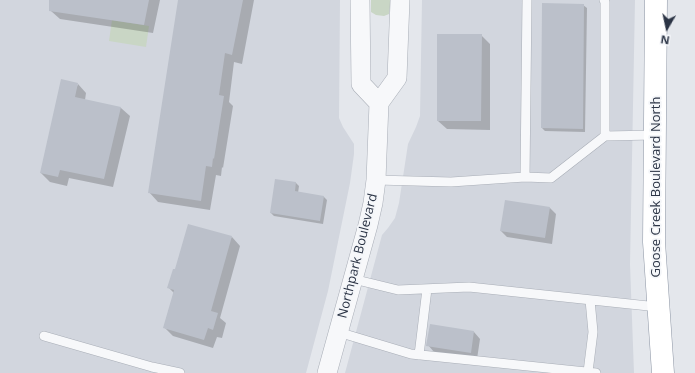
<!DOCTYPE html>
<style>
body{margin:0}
#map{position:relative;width:695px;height:373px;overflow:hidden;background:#e4e7ec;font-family:"Open Sans",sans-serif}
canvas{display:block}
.north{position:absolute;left:647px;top:8px;width:40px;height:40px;-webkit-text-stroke:3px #f4f6f9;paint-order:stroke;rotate:189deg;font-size:11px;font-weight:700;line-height:16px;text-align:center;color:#2b3445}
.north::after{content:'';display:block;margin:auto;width:14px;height:18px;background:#2b3445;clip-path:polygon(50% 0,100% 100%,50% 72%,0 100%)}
</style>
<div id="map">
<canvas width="695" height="373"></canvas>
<div class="north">N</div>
</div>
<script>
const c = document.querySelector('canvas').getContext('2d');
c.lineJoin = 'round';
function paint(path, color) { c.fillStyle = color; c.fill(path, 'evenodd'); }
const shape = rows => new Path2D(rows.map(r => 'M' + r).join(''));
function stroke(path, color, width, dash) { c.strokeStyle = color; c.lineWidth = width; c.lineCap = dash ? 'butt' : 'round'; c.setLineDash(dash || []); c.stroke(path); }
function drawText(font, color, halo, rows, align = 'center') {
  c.font = font + ' "Open Sans",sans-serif'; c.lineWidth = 3.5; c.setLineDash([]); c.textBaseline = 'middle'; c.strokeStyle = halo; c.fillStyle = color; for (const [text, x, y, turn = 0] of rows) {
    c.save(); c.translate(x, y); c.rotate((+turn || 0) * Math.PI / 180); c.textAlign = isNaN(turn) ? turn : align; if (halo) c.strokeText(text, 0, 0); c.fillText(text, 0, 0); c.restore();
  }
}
paint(shape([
 [0,0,340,0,339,118,343,127,354,144,354,154,350,183,328,291,306,373,0,373],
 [422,0,635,0,630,264,634,373,345,373,382,235,388,228,395,218,399,203,408,144,416,127,420,116]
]), '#d2d6de');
paint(shape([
 [371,0,391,0,389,14,384,16,376,15,371,12],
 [112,20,149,26,146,47,109,41]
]), '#c9d6c5');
paint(shape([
 [52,0,160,0,153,33,60,19,51,11],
 [179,0,254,0,242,64,234,62,229,102,233,106,223,168,222,167,221,176,216,175,210,210,158,202,149,192],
 [583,5,587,8,585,132,545,131,542,128],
 [481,35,490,44,490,130,447,129,438,121],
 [78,84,86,93,85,100,121,108,130,116,113,187,69,178,67,186,50,182,41,173],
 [276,180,296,183,299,186,298,193,324,197,327,200,323,224,274,216,271,213],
 [550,208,556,214,552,244,507,237,501,231],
 [232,237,240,246,220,318,226,323,222,338,217,337,213,348,173,336,164,327,174,293,169,288],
 [474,332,480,339,477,359,434,352,428,345]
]), '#0003');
paint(shape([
 [49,0,149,0,144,25,49,11],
 [178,0,243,0,232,55,225,53,219,95,224,96,214,159,213,158,212,167,206,166,201,201,148,193],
 [542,3,584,4,583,129,541,128],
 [437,34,482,34,481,121,437,121],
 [61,79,78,83,75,97,121,107,104,179,60,170,58,177,40,173],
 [275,179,296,182,295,191,324,196,320,221,270,213],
 [505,200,550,207,545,238,500,231],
 [188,224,232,236,211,311,218,313,213,330,208,328,204,340,163,328,174,290,167,288,173,269,175,269],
 [430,324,474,331,471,353,426,346]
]), '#bbc0ca');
const lane = shape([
 [604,0,605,2,605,136,655,135],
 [525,177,527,0],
 [376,180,451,182,525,177,551,178,605,136],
 [353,279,398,290,469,287,658,307],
 [338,332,411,354,596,373],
 [44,336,152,367,180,373],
 [419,355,427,289],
 [588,372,593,332,590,300]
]);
const street = shape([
 [379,103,397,78,400,0],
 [327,373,368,225,373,203,376,180,379,103,361,84,360,0]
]);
const highway = shape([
 [656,0,654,242,663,373]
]);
stroke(lane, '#a9aeb7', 10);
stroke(street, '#a9aeb7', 20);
stroke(highway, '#8b94a3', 23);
stroke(lane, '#f7f8fa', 9);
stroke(street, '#f7f8fa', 19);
stroke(highway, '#fff', 22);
drawText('13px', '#2b3445', '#f4f6f9', [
 ["Goose Creek Boulevard North",656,187,-90],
 ["Northpark Boulevard",358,256,-76]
]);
</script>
